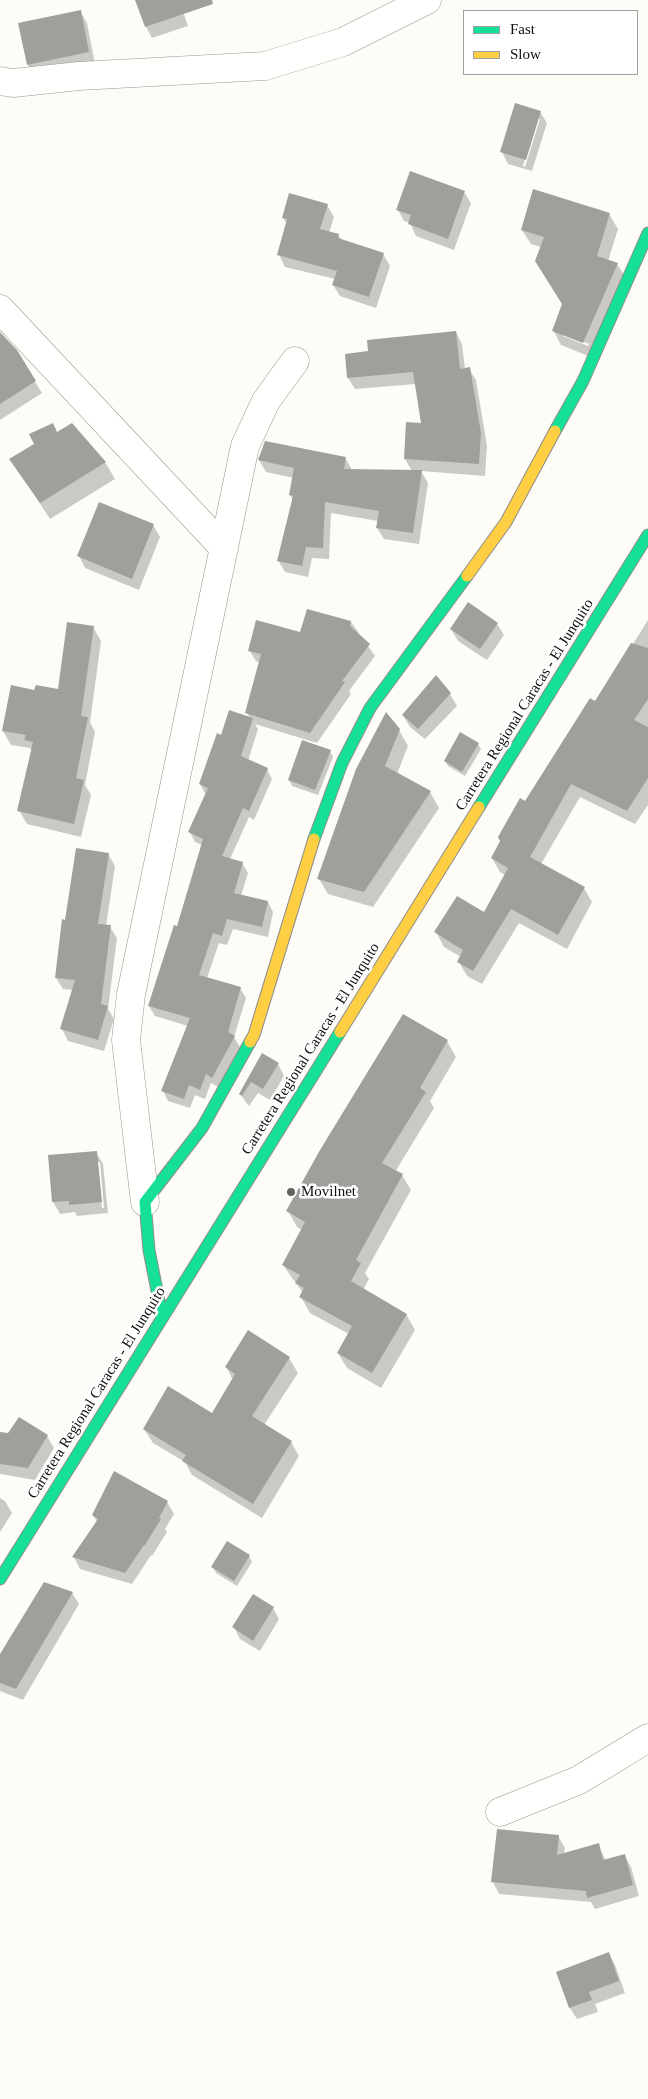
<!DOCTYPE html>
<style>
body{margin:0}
#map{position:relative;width:648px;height:2099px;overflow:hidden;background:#fdfcf7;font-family:"Times New Roman",serif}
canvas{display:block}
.legend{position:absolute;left:463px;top:10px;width:175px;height:65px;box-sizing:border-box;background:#fff;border:1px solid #a0a0a0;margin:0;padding:6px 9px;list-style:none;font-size:15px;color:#111}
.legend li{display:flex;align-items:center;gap:10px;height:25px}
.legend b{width:25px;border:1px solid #a0a0a0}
</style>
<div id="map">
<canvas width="648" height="2099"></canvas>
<ul class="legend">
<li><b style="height:6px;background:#16e098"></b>Fast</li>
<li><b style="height:6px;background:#ffcf43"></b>Slow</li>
</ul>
</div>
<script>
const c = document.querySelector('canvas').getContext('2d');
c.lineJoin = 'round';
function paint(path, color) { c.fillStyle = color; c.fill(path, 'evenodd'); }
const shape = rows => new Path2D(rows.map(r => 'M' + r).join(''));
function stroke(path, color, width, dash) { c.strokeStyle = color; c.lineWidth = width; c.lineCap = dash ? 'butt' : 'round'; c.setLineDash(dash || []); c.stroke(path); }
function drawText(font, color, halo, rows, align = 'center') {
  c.font = font + ' "Times New Roman",serif'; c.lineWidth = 5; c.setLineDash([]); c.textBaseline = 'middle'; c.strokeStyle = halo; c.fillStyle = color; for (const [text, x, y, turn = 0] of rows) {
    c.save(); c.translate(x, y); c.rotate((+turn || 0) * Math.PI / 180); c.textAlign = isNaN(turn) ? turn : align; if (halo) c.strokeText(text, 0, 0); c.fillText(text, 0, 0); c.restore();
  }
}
paint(shape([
 [137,0,179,0,188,26,152,38,146,27],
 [80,11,87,23,95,64,34,76,28,65],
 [540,112,547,123,532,171,508,164,502,152],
 [537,119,540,119,525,167,523,166],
 [464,192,471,203,454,250,416,236,410,223,404,221,398,210],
 [327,205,334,217,329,233,338,235,342,240,383,254,390,266,376,308,340,296,333,285,335,279,285,267,279,255,287,224,283,218],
 [609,214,618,229,608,261,617,264,626,278,591,357,561,345,553,330,563,304,541,247,531,244,522,230],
 [563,334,589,344,588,346,563,336],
 [456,332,462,344,465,369,469,369,476,380,487,446,485,476,421,471,428,483,419,544,384,539,377,528,378,521,331,513,329,559,312,558,308,577,285,572,278,560,293,500,290,495,294,478,266,472,259,460,346,459,352,470,412,471,405,459,407,423,423,424,416,384,355,389,348,378,369,352],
 [0,341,16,351,42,393,0,420],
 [57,433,105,462,115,479,50,519,11,459],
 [153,525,160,537,139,590,85,568,79,556],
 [648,620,648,805,635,824,580,797,541,864,584,888,592,902,567,949,519,923,482,984,467,976,459,962,461,957,444,947,436,932,484,914,505,875,500,872,492,858,526,802,596,703],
 [351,622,375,656,349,691,351,694,317,743,255,724,258,729,248,761,267,769,272,779,254,820,249,817,230,859,242,863,248,873,241,896,268,902,273,912,268,937,233,929,227,945,219,943,207,978,240,988,246,998,234,1037,240,1047,218,1087,211,1083,205,1099,195,1095,190,1108,168,1101,163,1091,188,1026,155,1016,149,1006,178,928,202,845,195,842,190,832,206,795,200,784,221,736,250,718,247,713,260,663,256,661,249,650,301,633],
 [497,624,504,635,487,660,458,641,451,629],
 [93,627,101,641,90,722,95,732,85,785,91,795,81,837,27,824,19,810,32,752,30,748,11,745,3,731,35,691,59,691],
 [436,677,450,694,457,706,425,739,410,727,403,715],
 [399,730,408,746,397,774,430,792,439,808,373,907,328,894,319,879],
 [478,744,481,749,465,776,448,766,445,761],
 [330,751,333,757,318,795,292,786,289,780],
 [108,854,115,866,106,926,110,927,117,938,108,1009,114,1019,104,1051,68,1041,62,1029,73,990,63,989,56,978,66,921],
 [447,1041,456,1057,430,1101,434,1108,395,1172,402,1175,411,1190,365,1273,369,1279,363,1290,406,1314,415,1330,381,1388,347,1368,338,1353,349,1334,310,1313,301,1297,303,1293,283,1265,302,1230,297,1227,288,1211],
 [262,1055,278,1064,284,1076,270,1100,258,1093,249,1106,240,1094],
 [96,1152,103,1164,108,1213,77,1216,75,1212,60,1214,53,1202,49,1157],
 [97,1162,100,1162,104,1208,102,1208],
 [289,1358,298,1373,264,1425,291,1442,299,1456,262,1518,192,1475,185,1462,153,1443,144,1429,212,1414,233,1380,226,1367],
 [0,1433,47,1436,54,1448,35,1480,0,1474],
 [0,1498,5,1501,12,1513,0,1532],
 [167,1502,174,1514,165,1529,167,1532,152,1556,151,1555,132,1584,80,1569,74,1557,97,1522,93,1515],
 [249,1556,252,1562,237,1586,216,1573,213,1567],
 [72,1593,79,1604,23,1700,0,1691,0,1656],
 [273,1608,279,1619,260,1651,240,1639,234,1627],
 [498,1830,558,1836,565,1848,564,1854,598,1845,606,1861,624,1855,631,1867,639,1896,595,1909,591,1902,499,1894,493,1882],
 [609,1954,615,1965,625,1993,595,2004,598,2012,577,2019,570,2008,557,1972]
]), '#0003');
paint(shape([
 [135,0,212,0,213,4,145,27],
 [81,10,89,52,27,65,18,23],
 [515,103,541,111,526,160,500,152],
 [410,171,465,191,448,239,408,224,411,215,396,210],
 [533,189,610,213,597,256,618,263,583,343,552,331,562,304,535,261,544,237,521,230],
 [289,193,328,204,320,229,339,234,338,238,384,253,369,297,332,285,337,271,277,255,287,219,282,218],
 [456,331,460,369,470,367,481,433,479,464,404,459,406,422,421,423,413,372,347,378,345,354,368,351,367,340],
 [0,332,17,350,36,381,0,404],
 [53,423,57,432,72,423,106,462,40,503,9,459,34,444,29,434],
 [265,441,346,457,344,469,422,470,413,533,376,528,379,511,325,502,323,548,306,547,302,566,277,561,293,496,289,495,294,468,258,460],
 [99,502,154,524,132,579,77,556],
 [468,602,498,623,480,649,450,629],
 [307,609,351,621,350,626,370,644,342,681,345,682,310,733,245,713,261,654,248,651,256,620,300,632],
 [67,622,94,626,81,716,88,717,76,778,84,780,74,824,17,811,33,742,24,740,26,735,2,731,11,685,34,690,36,685,58,689],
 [631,643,648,648,648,699,634,720,648,727,648,778,627,811,571,784,530,857,585,887,558,935,511,909,473,971,457,962,463,950,434,932,457,896,484,912,508,868,491,858,500,841,498,837,520,798,525,801,590,698,595,701],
 [436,675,451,693,418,729,402,715],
 [229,710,253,718,241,756,268,768,249,811,243,808,222,856,243,862,234,893,268,901,262,927,227,919,222,936,213,933,199,975,241,987,228,1032,235,1036,212,1078,206,1074,200,1090,189,1085,184,1099,161,1091,190,1018,148,1006,174,925,177,926,203,839,188,832,208,788,199,784,217,733,221,735],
 [386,712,400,729,385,766,431,791,364,892,317,879,356,769],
 [460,732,479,743,462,772,444,761],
 [302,740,331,750,315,790,288,780],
 [76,848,109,853,98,924,111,925,101,1004,108,1006,98,1040,60,1029,75,980,55,978,62,919,65,920],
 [403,1014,448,1040,420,1088,426,1092,382,1163,403,1174,356,1260,361,1263,351,1281,407,1314,372,1373,337,1353,352,1326,299,1297,304,1288,295,1283,300,1275,282,1265,305,1222,286,1211,320,1150],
 [262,1053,279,1063,263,1089,251,1082,242,1096,239,1094],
 [97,1151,102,1202,69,1205,69,1201,52,1202,48,1155],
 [248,1330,290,1357,252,1416,292,1441,253,1504,182,1461,186,1455,143,1429,168,1386,212,1413,235,1374,225,1367],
 [19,1417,48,1435,28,1468,0,1464,0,1432,8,1433],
 [114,1471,168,1501,159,1518,161,1519,145,1545,144,1545,125,1573,72,1557,98,1519,92,1515],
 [227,1541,250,1555,234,1581,211,1567],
 [44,1582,73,1592,16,1689,0,1683,0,1654],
 [253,1594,274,1607,253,1641,232,1627],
 [497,1829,559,1835,557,1855,599,1843,603,1860,625,1854,633,1885,587,1898,586,1891,491,1882],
 [609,1952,619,1981,589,1992,592,2000,569,2008,556,1972]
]), '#a19f9c');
const street = shape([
 [0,81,13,83,79,76,265,66,343,42,427,0],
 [0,309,224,548],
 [145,1202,126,1040,131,994,245,446,266,401,295,361],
 [500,1812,579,1780,648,1738]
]);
const fast = shape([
 [555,431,583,381,648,233],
 [479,807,648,535],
 [314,839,342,763,370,708,467,576],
 [162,1316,149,1250,145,1202,202,1128,250,1042],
 [0,1579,340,1032]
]);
const slow = shape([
 [467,576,506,522,555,431],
 [340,1032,479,807],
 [250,1042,254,1035,314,839]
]);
stroke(street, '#979795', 29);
stroke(fast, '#8e8d8b', 13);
stroke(slow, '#8e8d8b', 13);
stroke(street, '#fffffe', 28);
stroke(fast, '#16e098', 11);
stroke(slow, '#ffcf43', 11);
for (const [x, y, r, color] of [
 [291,1192,5,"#646362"]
]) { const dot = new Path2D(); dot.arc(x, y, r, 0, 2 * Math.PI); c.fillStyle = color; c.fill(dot); stroke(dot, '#fff', 2); }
drawText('15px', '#111', '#fff', [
 ["Carretera Regional Caracas - El Junquito",525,705,-58],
 ["Carretera Regional Caracas - El Junquito",311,1049,-58],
 ["Carretera Regional Caracas - El Junquito",97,1393,-58]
]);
drawText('15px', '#111', '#fff', [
 ["Movilnet",301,1192]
], 'left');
</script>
